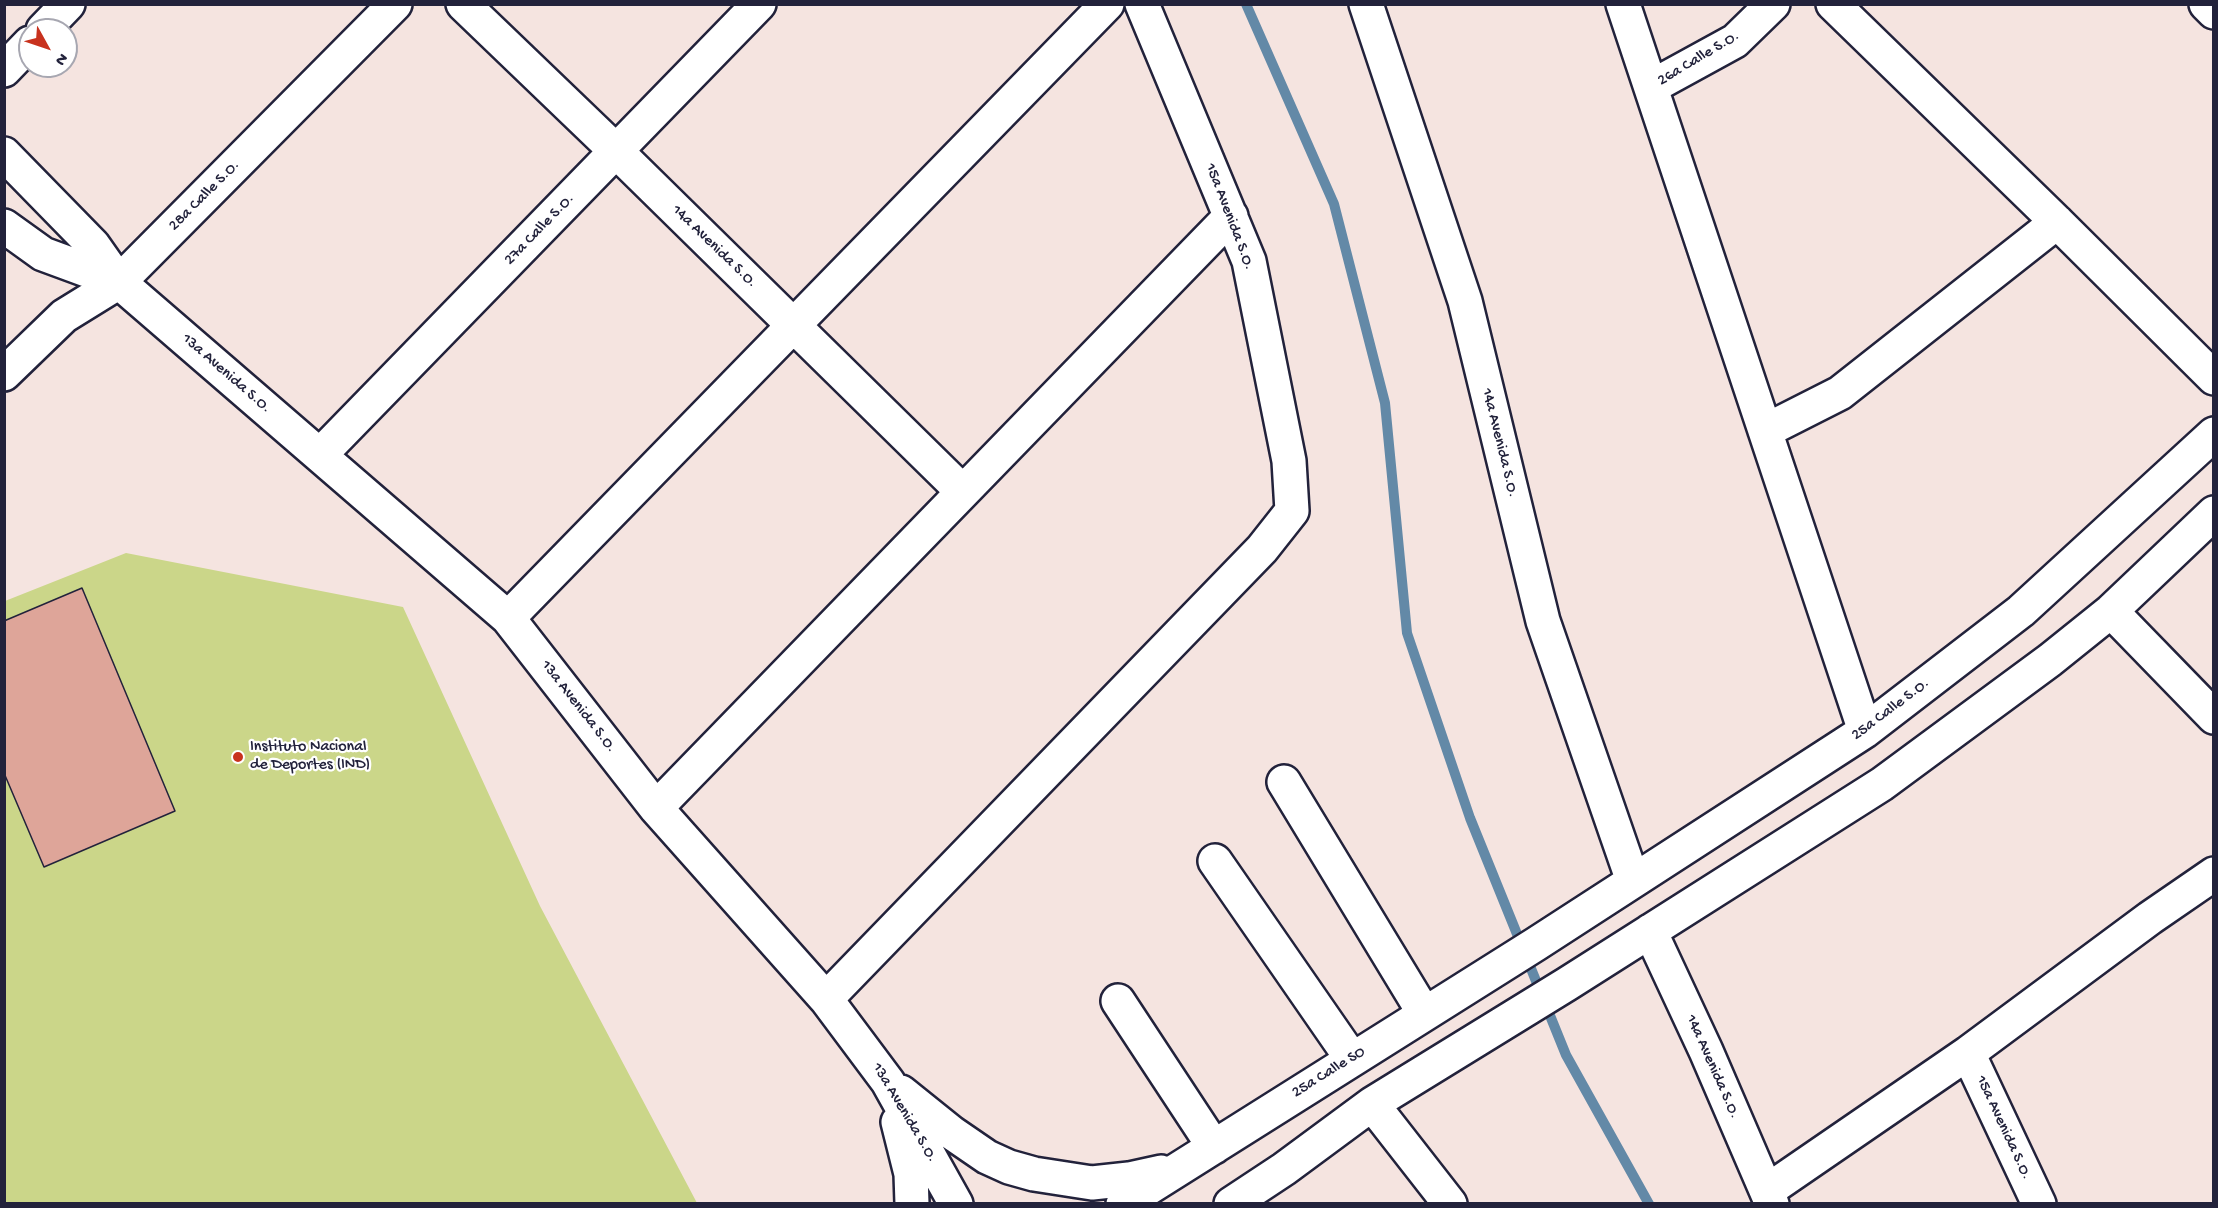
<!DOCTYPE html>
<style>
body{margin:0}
#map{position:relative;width:2218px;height:1208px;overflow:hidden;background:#f5e4e0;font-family:"Gochi Hand",sans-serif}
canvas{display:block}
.frame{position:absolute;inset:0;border:6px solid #22223b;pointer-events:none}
.north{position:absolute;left:18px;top:18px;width:60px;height:60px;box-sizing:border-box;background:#fff;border:2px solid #a7a7b1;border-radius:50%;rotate:130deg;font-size:16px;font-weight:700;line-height:24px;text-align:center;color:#22223b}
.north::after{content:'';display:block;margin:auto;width:21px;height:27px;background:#c8321e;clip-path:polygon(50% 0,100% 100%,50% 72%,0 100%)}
</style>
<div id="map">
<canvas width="2218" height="1208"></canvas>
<div class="frame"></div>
<div class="north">N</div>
</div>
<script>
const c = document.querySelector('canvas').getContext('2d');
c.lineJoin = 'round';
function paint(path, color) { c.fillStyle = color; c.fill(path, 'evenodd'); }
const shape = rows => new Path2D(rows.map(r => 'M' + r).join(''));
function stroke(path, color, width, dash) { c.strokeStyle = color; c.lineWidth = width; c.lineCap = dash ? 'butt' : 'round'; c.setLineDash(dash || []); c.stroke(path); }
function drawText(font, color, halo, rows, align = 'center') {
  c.font = font + ' "Gochi Hand",sans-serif'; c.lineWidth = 4.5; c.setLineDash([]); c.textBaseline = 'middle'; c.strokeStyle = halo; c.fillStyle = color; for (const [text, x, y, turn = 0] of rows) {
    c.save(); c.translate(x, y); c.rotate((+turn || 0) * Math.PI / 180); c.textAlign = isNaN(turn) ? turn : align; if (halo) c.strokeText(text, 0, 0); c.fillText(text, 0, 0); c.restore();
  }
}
paint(shape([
 [126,553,403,607,540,906,697,1203,5,1204,5,601]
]), '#cbd689');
stroke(shape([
 [1246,4,1334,204,1385,403,1407,633,1470,818,1566,1055,1649,1204]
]), '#6389a7', 10);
const building = shape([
 [82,588,175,811,44,867,4,773,4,621,82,588]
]);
paint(building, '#dea599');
stroke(building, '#22223b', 1.5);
const minor = shape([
 [463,4,616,151,962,491],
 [1366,4,1465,301,1543,621,1633,881],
 [1623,4,1865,731],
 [1833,4,2057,222,2214,378],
 [2206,4,2214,12],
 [43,30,68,4],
 [4,70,30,43],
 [1651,87,1735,41,1773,4],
 [4,154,93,245,119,282,508,618,656,808,826,999,888,1082,956,1204],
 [4,226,43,254,119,282],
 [4,374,64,316,119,282,395,4],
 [1765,431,1840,393,2057,222],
 [320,455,759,4],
 [2111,611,2214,717],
 [508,618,1107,4],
 [1284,782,1424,1013],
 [656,808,1231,216],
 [1215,861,1352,1059],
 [1650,931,1706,1051,1772,1204],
 [826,999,1262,549,1292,511,1289,461,1249,261,1142,4],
 [1118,1001,1214,1147],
 [1968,1053,2039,1204],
 [901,1092,952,1133,987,1157,1009,1167,1034,1174,1092,1183,1129,1179,1161,1172],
 [1372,1104,1450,1204],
 [898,1122,911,1174,912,1204],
 [1767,1191,1968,1053,2150,918,2214,874],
 [1123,1204,1536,944,1865,731,2021,611,2214,434],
 [1231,1204,1284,1169,1372,1104,1567,984,1882,784,2050,660,2111,611,2214,513]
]);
stroke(minor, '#22223b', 38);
stroke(minor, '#fff', 33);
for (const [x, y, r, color] of [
 [238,757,6,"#c8321e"]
]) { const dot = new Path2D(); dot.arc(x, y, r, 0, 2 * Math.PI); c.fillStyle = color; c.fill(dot); stroke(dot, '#fff', 2); }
drawText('16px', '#22223b', '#fff', [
 ["26a Calle S.O.",1699,59,-31],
 ["28a Calle S.O.",205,196,-45],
 ["15a Avenida S.O.",1229,217,69],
 ["27a Calle S.O.",540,230,-46],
 ["14a Avenida S.O.",714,247,44],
 ["13a Avenida S.O.",226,374,41],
 ["14a Avenida S.O.",1499,443,76],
 ["13a Avenida S.O.",578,707,52],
 ["25a Calle S.O.",1891,710,-37],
 ["14a Avenida S.O.",1712,1067,66],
 ["25a Calle SO",1329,1073,-32],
 ["13a Avenida S.O.",904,1113,59],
 ["15a Avenida S.O.",2003,1128,65]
]);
drawText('16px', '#22223b', '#fff', [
 ["Instituto Nacional",250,748],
 ["de Deportes (IND)",250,766]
], 'left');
</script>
